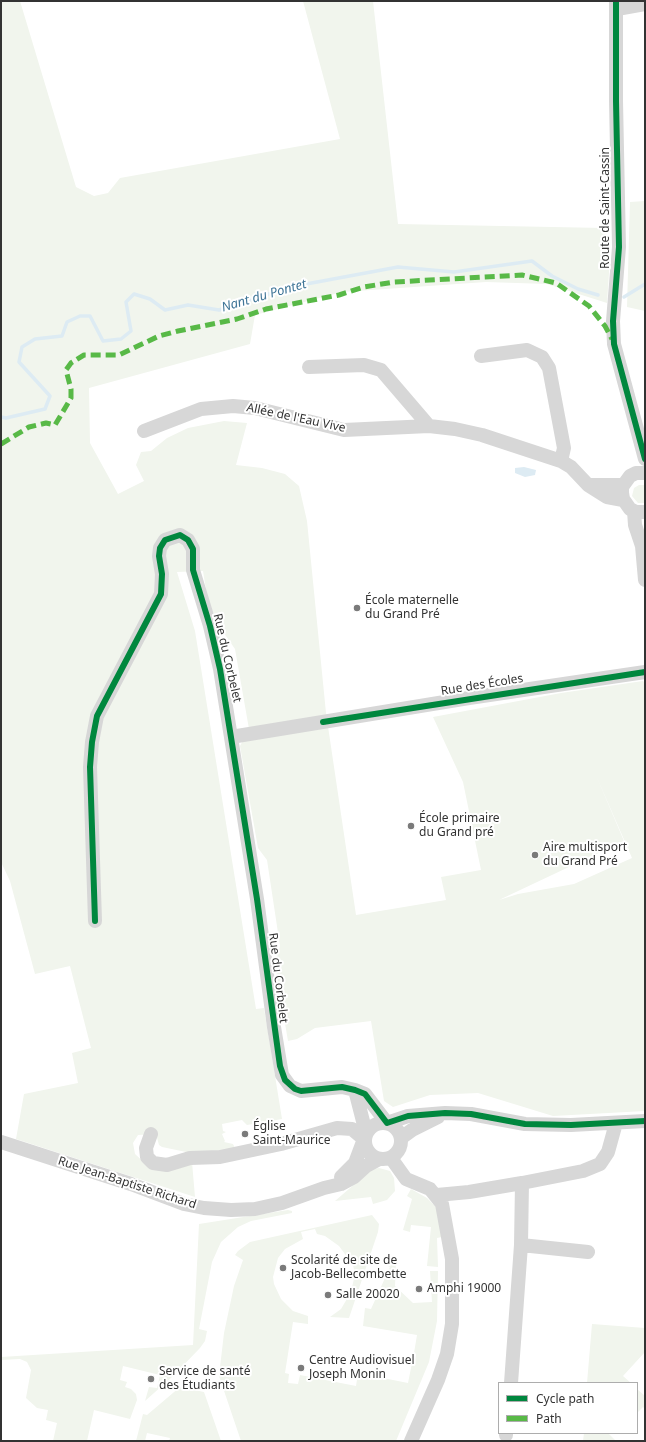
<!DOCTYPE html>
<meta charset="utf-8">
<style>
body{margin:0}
#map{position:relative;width:646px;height:1442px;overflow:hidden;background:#fff;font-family:"Noto Sans",sans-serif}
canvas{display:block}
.frame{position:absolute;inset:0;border:2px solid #333;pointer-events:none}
.legend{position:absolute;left:498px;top:1382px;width:140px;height:52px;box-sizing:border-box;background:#fff;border:1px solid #adadad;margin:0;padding:5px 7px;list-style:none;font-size:12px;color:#333}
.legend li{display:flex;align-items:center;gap:8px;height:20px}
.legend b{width:20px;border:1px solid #adadad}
</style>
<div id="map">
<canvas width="646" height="1442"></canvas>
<div class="frame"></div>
<ul class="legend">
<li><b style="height:5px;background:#00873e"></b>Cycle path</li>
<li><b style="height:5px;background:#58b947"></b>Path</li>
</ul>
</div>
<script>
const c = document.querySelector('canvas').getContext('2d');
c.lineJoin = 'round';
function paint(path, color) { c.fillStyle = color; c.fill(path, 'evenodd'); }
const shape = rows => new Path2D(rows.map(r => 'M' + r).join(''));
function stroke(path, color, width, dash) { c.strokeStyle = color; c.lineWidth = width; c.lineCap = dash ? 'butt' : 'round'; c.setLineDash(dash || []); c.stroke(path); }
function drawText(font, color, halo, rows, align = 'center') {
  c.font = font + ' "Noto Sans",sans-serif'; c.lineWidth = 4; c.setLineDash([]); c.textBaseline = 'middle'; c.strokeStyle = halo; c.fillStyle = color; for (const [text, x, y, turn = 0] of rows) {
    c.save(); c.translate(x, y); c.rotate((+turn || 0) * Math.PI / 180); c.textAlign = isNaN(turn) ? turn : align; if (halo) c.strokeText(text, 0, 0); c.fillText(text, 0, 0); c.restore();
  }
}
paint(shape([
 [1,1,20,1,76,187,94,196,108,193,120,178,340,139,303,1,373,1,398,224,604,228,610,258,607,303,547,284,486,282,342,292,255,315,250,344,89,388,90,443,118,494,144,481,136,465,141,452,151,451,167,438,188,428,224,421,247,423,236,465,262,468,285,474,299,486,307,521,326,713,356,915,446,900,441,877,481,870,463,782,433,717,561,693,643,681,645,683,645,1111,553,1116,478,1093,430,1095,393,1107,384,1101,371,1021,315,1028,297,1039,288,1041,275,965,280,946,267,860,258,848,240,746,249,729,235,649,217,623,207,596,203,571,177,572,195,631,256,1009,264,1008,282,1119,247,1125,242,1120,222,1124,223,1131,226,1132,222,1134,225,1141,224,1142,233,1144,236,1150,191,1153,162,1147,159,1145,156,1134,138,1135,133,1143,135,1154,148,1166,192,1162,195,1197,16,1139,24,1094,78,1083,72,1053,91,1048,70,966,35,974,10,881,1,862],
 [595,773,632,858,574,884,518,894,499,900,624,841],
 [645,201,645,311,627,307,630,202],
 [639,485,645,485,644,503,638,503,632,496,634,488],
 [379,1168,390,1171,394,1178,395,1191,387,1200,373,1204,371,1197,335,1201,372,1169],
 [411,1189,427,1198,436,1207,442,1237,437,1238,438,1267,427,1266,431,1227,411,1225,410,1232,403,1230,412,1199,407,1196],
 [288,1210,292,1211,292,1213,251,1221,238,1227,221,1242,212,1262,199,1329,207,1331,205,1341,200,1348,172,1377,145,1401,149,1387,157,1388,160,1375,123,1366,120,1380,127,1382,125,1387,131,1389,136,1394,137,1400,130,1419,94,1410,87,1441,53,1441,57,1423,46,1420,48,1410,37,1408,26,1398,31,1370,27,1362,20,1359,1,1360,1,1357,193,1345,199,1224],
 [372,1215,379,1224,378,1232,349,1318,330,1317,341,1309,351,1292,355,1274,353,1265,339,1246,325,1236,317,1234,315,1229,301,1232,303,1239,285,1249,278,1258,273,1277,274,1284,281,1299,293,1311,308,1316,308,1324,293,1322,285,1373,289,1374,288,1383,298,1384,300,1375,356,1386,358,1373,408,1383,412,1363,414,1363,416,1354,414,1353,417,1335,363,1326,365,1308,371,1309,390,1267,382,1263,386,1255,396,1262,395,1286,413,1303,432,1302,430,1271,438,1271,437,1321,429,1362,396,1441,241,1441,219,1376,224,1333,234,1286,243,1260,235,1255,238,1251,250,1242],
 [592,1324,645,1328,645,1352,623,1376,631,1383,587,1383],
 [180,1387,204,1392,221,1441,169,1441,170,1438,147,1433,145,1441,136,1441,143,1414,147,1415],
 [637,1389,645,1396,645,1409,643,1407,637,1413],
 [584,1433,608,1433,616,1441,583,1441]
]), '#f1f5ed');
paint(shape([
 [524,467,536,470,535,475,525,477,515,473,515,468]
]), '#ddebf3');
stroke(shape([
 [624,297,645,284],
 [1,417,6,418,45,409,50,396,19,362,22,347,35,339,62,336,67,322,80,316,90,316,103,341,121,339,131,331,126,302,134,294,150,299,165,310,188,305,219,310,290,287,398,267,454,272,532,261,552,276,578,289,598,295]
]), '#ddebf3', 3.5);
stroke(shape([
 [616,1,616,101,619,247,613,321,614,344,645,459],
 [617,9,645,4],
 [481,356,527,350,542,357,549,368,564,448,561,461],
 [309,367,364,365,381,370,429,426],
 [144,431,201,409,233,406,255,408,344,430,429,426,455,429,482,435,561,461,571,467,588,485,607,497,623,500],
 [645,473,636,473,630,476,622,487,622,493,623,499,630,509,636,512,645,512],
 [588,485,623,485],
 [634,511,635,525,642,546,645,580],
 [231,737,469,698,645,672],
 [95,921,90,767,92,742,97,716,161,594,162,574,159,556,160,548,165,540,180,535,188,540,193,549,193,570,210,626,220,669,257,899,274,1027,282,1075,290,1086,301,1091,342,1087,355,1090,365,1094,387,1123],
 [355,1090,366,1133],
 '365 1141a18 18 0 1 1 36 0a18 18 0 1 1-36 0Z',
 [387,1123,408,1116,445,1113,471,1114,525,1124,571,1125,645,1121],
 [151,1134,146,1148,147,1157,153,1163,167,1165,190,1158,220,1157,281,1144,337,1128,352,1129,364,1139],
 [401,1138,412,1130,438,1117],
 [1,1142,131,1184,184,1204,204,1208,231,1210,255,1209,282,1203,324,1188,341,1184,354,1177,366,1166,379,1159],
 [391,1158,406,1179,430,1189,442,1204,452,1259,452,1324,447,1354,438,1380,411,1441],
 [341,1177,355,1163,364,1139],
 [437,1195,469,1192,522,1183],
 [521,1245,588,1252],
 [511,1383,521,1245,522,1183,583,1171,600,1164,608,1152,616,1123],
 [506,1435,506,1433]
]), '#d7d7d7', 14);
stroke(shape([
 [1,444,29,427,46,423,55,425,71,398,71,389,66,370,71,363,84,355,119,355,159,336,178,331,237,319,266,309,339,295,364,287,394,282,522,275,556,283,589,306,605,326,612,339]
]), '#58b947', 5, [10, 5]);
stroke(shape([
 [616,1,616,101,619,247,613,321,614,344,645,459],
 [323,722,645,672],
 [95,921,90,767,92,742,97,716,161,594,162,574,159,556,160,548,165,540,180,535,188,540,193,549,193,570,210,626,220,669,257,899,280,1066,285,1080,295,1089,301,1091,342,1087,355,1090,365,1094,387,1123,408,1116,445,1113,471,1114,525,1124,571,1125,645,1121]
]), '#00873e', 6);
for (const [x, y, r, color] of [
 [357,608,4,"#7a7a7a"],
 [411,826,4,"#7a7a7a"],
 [535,855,4,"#7a7a7a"],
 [245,1134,4,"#7a7a7a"],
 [283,1268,4,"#7a7a7a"],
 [419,1289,4,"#7a7a7a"],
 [328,1295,4,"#7a7a7a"],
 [301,1368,4,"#7a7a7a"],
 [151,1379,4,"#7a7a7a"]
]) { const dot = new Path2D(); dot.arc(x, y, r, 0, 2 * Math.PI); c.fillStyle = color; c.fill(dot); stroke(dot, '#fff', 1.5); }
drawText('12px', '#333', '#fff', [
 ["Route de Saint-Cassin",606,208,-90],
 ["Allée de l'Eau Vive",296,418,12],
 ["Rue du Corbelet",227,658,77],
 ["Rue des Écoles",482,685,-9],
 ["Rue du Corbelet",278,978,83],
 ["Rue Jean-Baptiste Richard",127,1183,18]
]);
drawText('12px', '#333', '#fff', [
 ["École maternelle",365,601],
 ["du Grand Pré",365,615],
 ["École primaire",419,819],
 ["du Grand pré",419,833],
 ["Aire multisport",543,848],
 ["du Grand Pré",543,862],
 ["Église",253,1127],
 ["Saint-Maurice",253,1141],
 ["Scolarité de site de",291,1261],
 ["Jacob-Bellecombette",291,1275],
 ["Amphi 19000",427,1289],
 ["Salle 20020",336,1295],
 ["Centre Audiovisuel",309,1361],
 ["Joseph Monin",309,1375],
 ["Service de santé",159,1372],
 ["des Étudiants",159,1386]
], 'left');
drawText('italic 13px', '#3f7597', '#fff', [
 ["Nant du Pontet",264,296,-16]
]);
</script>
